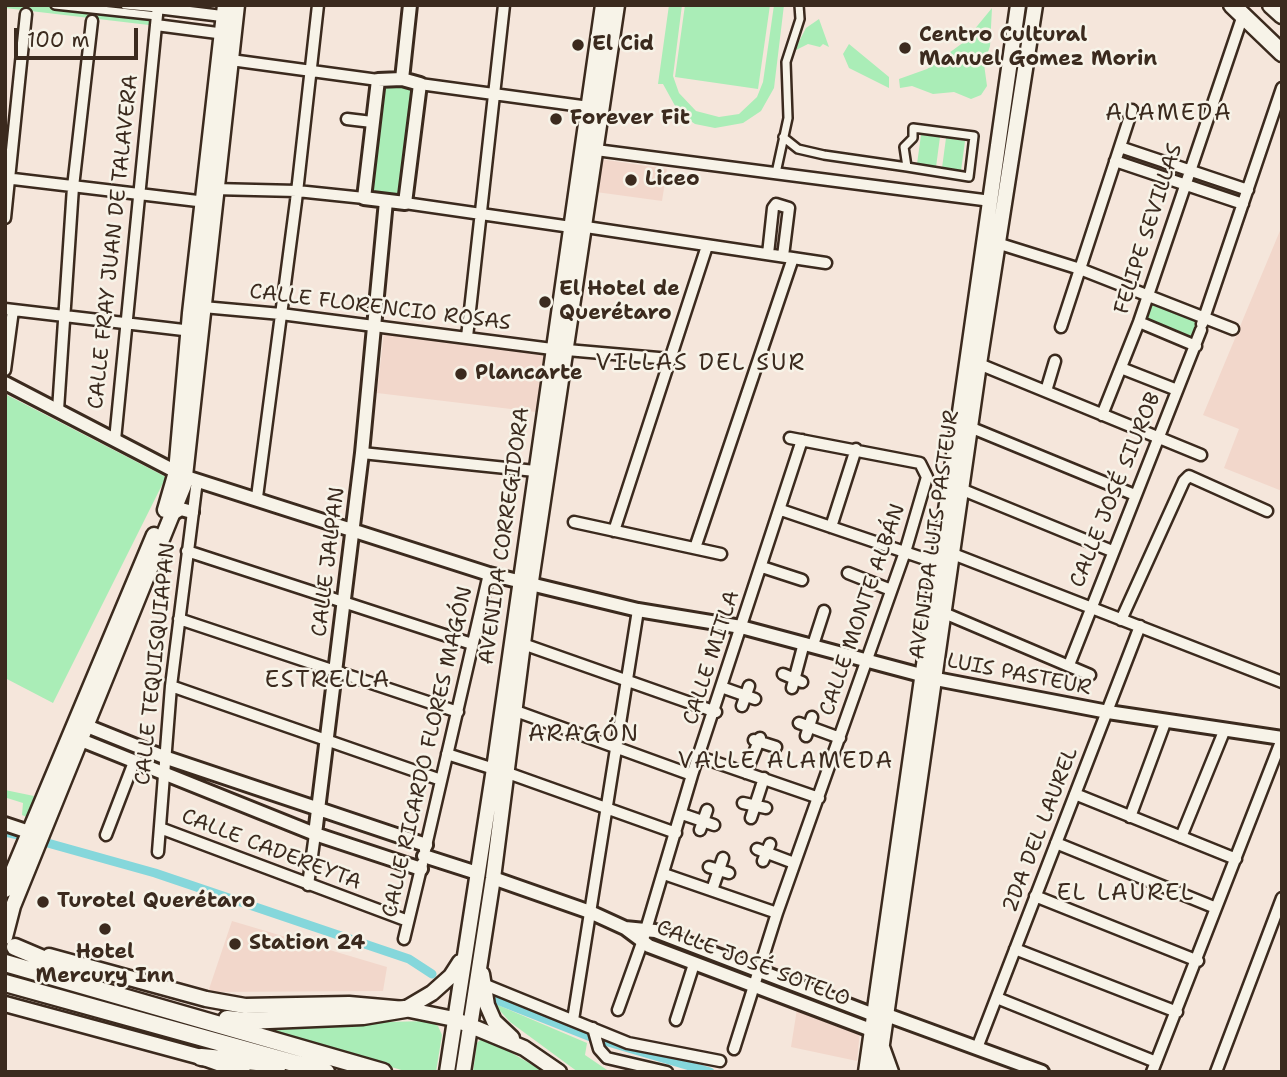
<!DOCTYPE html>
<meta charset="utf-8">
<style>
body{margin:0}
#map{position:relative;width:1287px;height:1077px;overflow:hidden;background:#f5e6db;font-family:"Shantell Sans",sans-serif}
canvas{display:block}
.frame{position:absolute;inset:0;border:7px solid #3b2a1e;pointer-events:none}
.scale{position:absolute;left:14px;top:28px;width:124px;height:32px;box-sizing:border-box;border:4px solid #3b2a1e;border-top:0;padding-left:9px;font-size:21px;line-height:24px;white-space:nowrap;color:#3b2a1e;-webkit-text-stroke:5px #f7f3e8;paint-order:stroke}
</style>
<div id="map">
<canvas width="1287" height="1077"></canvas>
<div class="frame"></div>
<div class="scale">100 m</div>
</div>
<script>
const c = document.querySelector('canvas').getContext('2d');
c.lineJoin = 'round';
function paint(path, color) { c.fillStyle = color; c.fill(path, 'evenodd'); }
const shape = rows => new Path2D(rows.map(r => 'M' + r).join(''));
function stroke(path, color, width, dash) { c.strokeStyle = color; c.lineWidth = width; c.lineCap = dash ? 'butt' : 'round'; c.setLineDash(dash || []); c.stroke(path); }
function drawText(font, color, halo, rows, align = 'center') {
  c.font = font + ' "Shantell Sans",sans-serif'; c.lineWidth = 5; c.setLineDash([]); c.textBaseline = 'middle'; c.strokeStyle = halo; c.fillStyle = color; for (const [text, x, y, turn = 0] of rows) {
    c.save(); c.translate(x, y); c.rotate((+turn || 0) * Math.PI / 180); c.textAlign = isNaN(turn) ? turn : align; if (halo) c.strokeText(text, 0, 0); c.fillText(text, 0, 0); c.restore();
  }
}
paint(shape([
 [600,159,667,169,662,201,596,192],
 [1282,226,1282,491,1224,468,1239,429,1203,415],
 [384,332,545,354,536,412,377,393],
 [232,921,387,967,383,991,208,992],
 [797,1009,860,1031,857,1061,791,1047]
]), '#f2d7cb');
paint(shape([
 [5,5,151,5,149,25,5,8],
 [669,5,682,5,673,76,679,93,696,111,719,117,739,114,757,97,763,82,774,5,784,5,774,88,761,111,743,123,715,128,695,124,679,113,663,84,658,84],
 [685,5,770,5,758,89,675,77],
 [992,8,990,46,984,64,987,86,981,95,971,99,954,92,933,94,912,86,900,88,899,79,927,69,964,42],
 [819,19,829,47,823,44,820,47,808,44,794,51,806,28],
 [849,44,889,77,889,88,849,68,843,54],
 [379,84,413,88,402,199,367,196],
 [921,135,940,137,936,167,917,164],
 [946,138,965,141,961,171,942,168],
 [1149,299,1200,320,1195,344,1142,321],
 [5,394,166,477,53,703,5,678],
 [5,790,34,796,29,818,22,815,23,803,7,798,5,800],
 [493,1003,587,1043,585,1055,610,1072,578,1072,510,1022],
 [429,1021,438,1026,442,1035,436,1072,408,1072,251,1025],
 [481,1039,487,1039,545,1072,473,1072,477,1043]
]), '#aaedb7');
stroke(shape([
 [5,832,23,836],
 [44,842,155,873,409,959,432,974],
 [492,998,591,1037,710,1072]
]), '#85d7db', 9);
const pedestrian = shape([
 [55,5,157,16],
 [125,5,157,8],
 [783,137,798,149,824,155,907,167,904,147,913,138,913,128,974,136,969,177,907,167],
 [776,173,788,118,786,62,800,19,799,5]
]);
const minor = shape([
 [157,8,230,17],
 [156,25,225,34],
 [231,60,378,80],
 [420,84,589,107],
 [347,119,372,122],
 [1120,147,1248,190],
 [596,150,991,201],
 [1115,161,1243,204],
 [5,178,206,202],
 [213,189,297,191,364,198],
 [405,203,571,227],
 [5,218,26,14],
 [586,227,826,263],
 [1000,244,1080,269,1233,329],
 [768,254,773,208,776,204,789,208,783,256],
 [203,307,281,314,552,349],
 [5,309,192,331],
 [1139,322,1196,346],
 [1202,324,1282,88],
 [1061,327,1132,110],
 [467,337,504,5],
 [567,350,670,359],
 [975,365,979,364,1201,455],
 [1121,368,1177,390],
 [5,370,13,310],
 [1046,391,1055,361],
 [58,410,73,187,92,21],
 [1102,415,1139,322,1243,15],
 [972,428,1135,495],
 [115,440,158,5],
 [362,453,535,471],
 [963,490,1112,551],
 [257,497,296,201,318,5],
 [781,510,937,563],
 [574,522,721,554],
 [831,527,856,449],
 [614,531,707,246],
 [695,548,793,258],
 [187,551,472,644],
 [953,554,1282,682],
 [762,567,802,580],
 [848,573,891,590],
 [944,613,1090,675],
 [179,619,458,712],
 [1121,620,1184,481,1189,476,1267,511],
 [523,644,716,712],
 [813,645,824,611],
 [1069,665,1201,330],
 [783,674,802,682],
 [171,686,441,780],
 [724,688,755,699],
 [792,688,804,643],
 [742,706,749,686],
 [513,710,692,775],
 [799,723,840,738],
 [806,736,812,717],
 [754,740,776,747],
 [447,754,494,769],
 [700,757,819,798],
 [505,772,676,833],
 [746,773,760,738],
 [1075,794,1236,859],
 [743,803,766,808],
 [682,814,714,825],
 [1130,817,1166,720],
 [751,818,764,778],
 [160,828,408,921],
 [700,830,707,810],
 [106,835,134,762],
 [1181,837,1225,729],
 [1056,843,1216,908],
 [757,849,794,863],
 [425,850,489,574],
 [158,852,171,686,197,480],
 [763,861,770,844],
 [709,867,729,873],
 [664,874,777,913],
 [308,885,315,834],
 [712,890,723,858],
 [1035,896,1198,961],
 [404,939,422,864],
 [1015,949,1177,1012],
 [483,984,628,1043,720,1061],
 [997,998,1156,1062],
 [618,1010,642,943,692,775,802,440],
 [573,1020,638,610],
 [676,1020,694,964],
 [593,1028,599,1049,607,1058,667,1072],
 [977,1048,1140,626],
 [734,1049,777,913,905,552,927,477,920,463,790,438],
 [1152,1072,1282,739],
 [1216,1072,1282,898]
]);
const tertiary = shape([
 [402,79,420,84,405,203,364,198,378,80,402,79],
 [402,79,410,5],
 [5,383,186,477,489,574,638,610,741,627,936,679,1108,712,1282,738],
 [174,513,181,509,192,512],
 [77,722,164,757,426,845],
 [71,736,315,834,421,869],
 [5,824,38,835],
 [315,834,362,453,386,201],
 [424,856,477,873],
 [493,878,590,912,625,928,649,946,871,1030],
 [625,928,655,931,874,1015],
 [884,1014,1042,1072]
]);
const secondary = shape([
 [165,510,176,472,190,313,225,5],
 [5,890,154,535],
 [5,937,13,906,184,485,237,5],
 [49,956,206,999,245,1006,349,1004,405,1009,454,1019,524,1048,559,1072],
 [482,974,487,1005,494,1021,512,1038],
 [5,1004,201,1057,243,1072],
 [405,1009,432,993,451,976,460,962],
 [882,1047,891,1072],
 [447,1072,495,762,603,5],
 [463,1072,493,878,531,581,617,5],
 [866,1072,1018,5],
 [878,1072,979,364,1035,5]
]);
const primary = shape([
 [1232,5,1282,53],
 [1271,5,1282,15]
]);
const trunk = shape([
 [15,947,88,978],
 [5,963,383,1072],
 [5,983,326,1072],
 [227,1019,246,1021,363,1016,405,1009],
 [201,1057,279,1064]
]);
stroke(pedestrian, '#3b2a1e', 12);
stroke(minor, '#3b2a1e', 15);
stroke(tertiary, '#3b2a1e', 18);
stroke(secondary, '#3b2a1e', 19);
stroke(primary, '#3b2a1e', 21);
stroke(trunk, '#3b2a1e', 21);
stroke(pedestrian, '#f7f3e8', 7);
stroke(minor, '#f7f3e8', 10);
stroke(tertiary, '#f7f3e8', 12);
stroke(secondary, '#f7f3e8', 14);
stroke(primary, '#f7f3e8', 16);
stroke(trunk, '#f7f3e8', 16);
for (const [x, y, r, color] of [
 [578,45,7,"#3b2a1e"],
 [905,48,7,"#3b2a1e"],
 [556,119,7,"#3b2a1e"],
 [631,180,7,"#3b2a1e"],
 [545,302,7,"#3b2a1e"],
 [461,374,7,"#3b2a1e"],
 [43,902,7,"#3b2a1e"],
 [105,929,7,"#3b2a1e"],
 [235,944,7,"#3b2a1e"]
]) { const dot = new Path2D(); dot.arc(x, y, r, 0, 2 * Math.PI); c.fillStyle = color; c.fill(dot); stroke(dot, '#f7f3e8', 2.5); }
drawText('bold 21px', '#3b2a1e', '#f7f3e8', [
 ["Centro Cultural",919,36],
 ["Manuel Gomez Morin",919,60],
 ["El Cid",592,45],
 ["Forever Fit",570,119],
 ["Liceo",645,180],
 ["El Hotel de",559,290],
 ["Querétaro",559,314],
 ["Plancarte",475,374],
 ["Turotel Querétaro",57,902],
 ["Station 24",249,944],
 ["Hotel",105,953,"center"],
 ["Mercury Inn",105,977,"center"]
], 'left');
drawText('21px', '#3b2a1e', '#f7f3e8', [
 ["FELIPE SEVILLAS",1149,229,-72],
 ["CALLE FRAY JUAN DE TALAVERA",114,242,-84],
 ["CALLE FLORENCIO ROSAS",380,308,7],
 ["CALLE JOSÉ SIUROB",1116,490,-68],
 ["AVENIDA LUIS PASTEUR",935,535,-82],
 ["AVENIDA CORREGIDORA",505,536,-82],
 ["CALLE JALPAN",329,562,-83],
 ["CALLE MONTE ALBÁN",863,610,-71],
 ["CALLE MITLA",712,658,-72],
 ["CALLE TEQUISQUIAPAN",156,664,-84],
 ["LUIS PASTEUR",1019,675,11],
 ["CALLE RICARDO FLORES MAGÓN",428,752,-77],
 ["2DA DEL LAUREL",1041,830,-69],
 ["CALLE CADEREYTA",271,850,21],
 ["CALLE JOSÉ SOTELO",753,964,21]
]);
c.letterSpacing = '2px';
drawText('23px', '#3b2a1e', '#f7f3e8', [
 ["ALAMEDA",1169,114],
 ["VILLAS DEL SUR",701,364],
 ["ESTRELLA",328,681],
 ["ARAGÓN",584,735],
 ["VALLE ALAMEDA",786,762],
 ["EL LAUREL",1126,894]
]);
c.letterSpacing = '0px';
</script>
